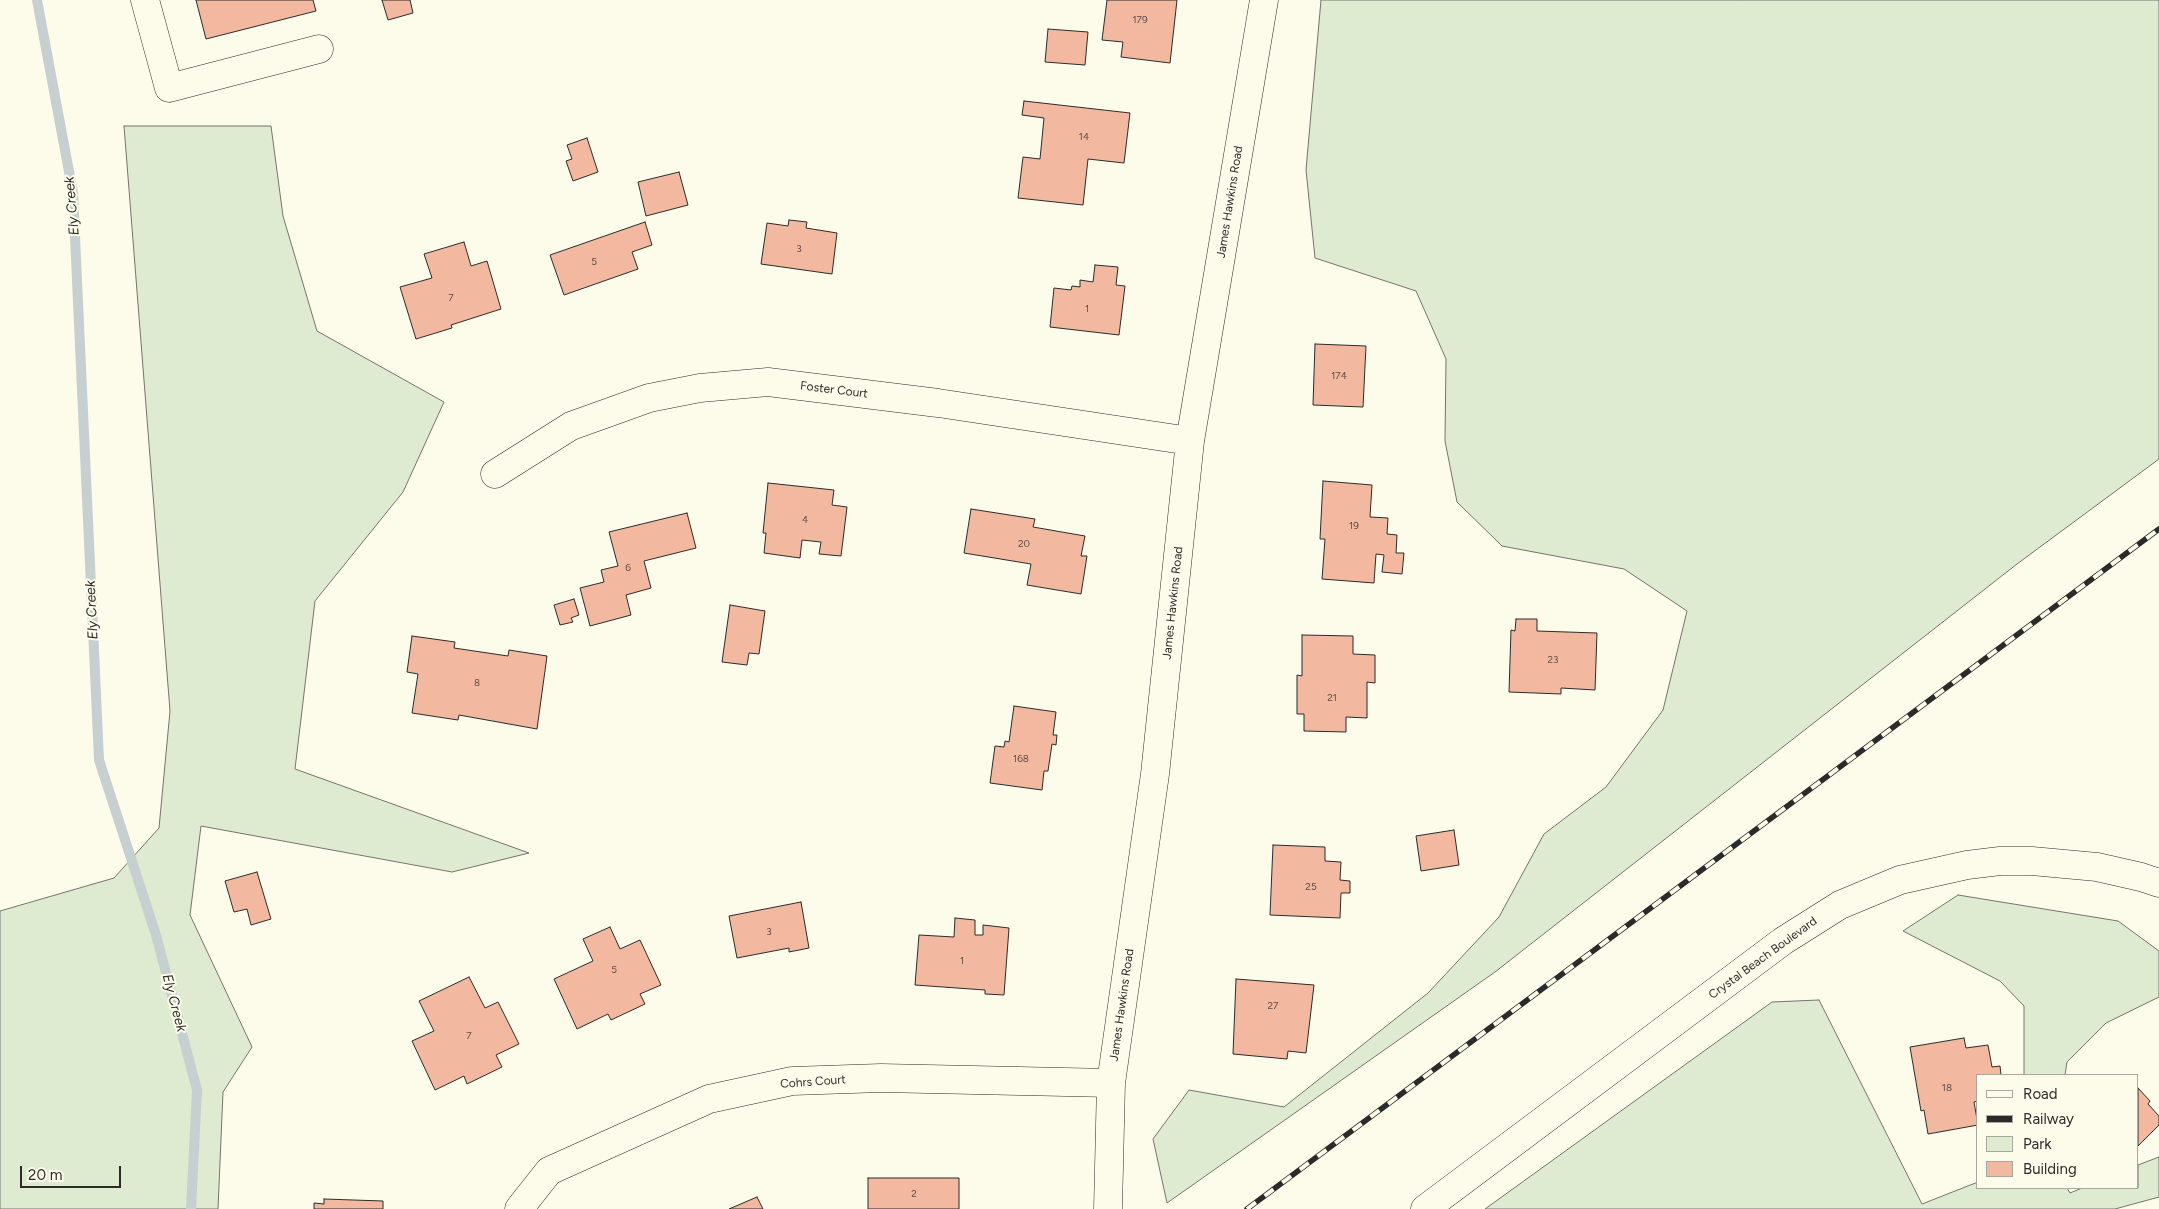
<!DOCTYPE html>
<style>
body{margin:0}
#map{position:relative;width:2159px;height:1209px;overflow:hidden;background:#fdfbea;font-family:Figtree,sans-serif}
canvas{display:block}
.legend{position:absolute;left:1976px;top:1074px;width:162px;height:115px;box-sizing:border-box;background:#fdfbea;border:1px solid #a9a89e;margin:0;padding:6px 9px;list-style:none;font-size:15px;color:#2b2b2b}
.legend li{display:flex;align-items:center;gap:10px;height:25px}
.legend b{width:25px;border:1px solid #a9a89e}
.scale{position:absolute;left:20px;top:1166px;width:101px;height:22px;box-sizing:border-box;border:2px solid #2b2b2b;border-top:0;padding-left:6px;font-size:15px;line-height:18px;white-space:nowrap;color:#2b2b2b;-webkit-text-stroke:4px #fdfbea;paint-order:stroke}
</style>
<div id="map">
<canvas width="2159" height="1209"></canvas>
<ul class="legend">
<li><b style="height:6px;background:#fdfbea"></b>Road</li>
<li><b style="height:6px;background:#2b2b2b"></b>Railway</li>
<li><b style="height:14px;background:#deebd1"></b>Park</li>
<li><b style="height:14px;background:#f2b8a0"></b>Building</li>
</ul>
<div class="scale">20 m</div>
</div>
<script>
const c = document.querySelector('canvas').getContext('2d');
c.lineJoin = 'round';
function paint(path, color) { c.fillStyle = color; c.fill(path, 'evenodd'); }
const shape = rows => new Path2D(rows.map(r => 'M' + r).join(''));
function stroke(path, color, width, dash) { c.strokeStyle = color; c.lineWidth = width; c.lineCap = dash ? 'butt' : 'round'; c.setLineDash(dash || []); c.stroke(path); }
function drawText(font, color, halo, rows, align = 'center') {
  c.font = font + ' Figtree,sans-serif'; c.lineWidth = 4; c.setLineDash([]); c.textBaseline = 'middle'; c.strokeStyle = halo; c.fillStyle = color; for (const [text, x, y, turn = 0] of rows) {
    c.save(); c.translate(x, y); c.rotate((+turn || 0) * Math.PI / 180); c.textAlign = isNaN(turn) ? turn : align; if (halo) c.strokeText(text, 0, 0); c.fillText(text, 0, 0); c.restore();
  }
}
const green = shape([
 [1321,0,2159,0,2159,459,2017,564,1495,972,1167,1203,1153,1139,1189,1090,1284,1107,1428,993,1499,917,1544,834,1606,787,1663,710,1687,611,1624,569,1502,546,1457,502,1445,441,1446,359,1416,291,1315,258,1306,170,1321,0],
 [124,126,271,126,283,216,317,331,444,402,403,492,315,601,295,769,529,853,452,872,201,826,190,915,252,1047,223,1092,218,1209,0,1209,0,911,114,878,159,828,170,711,124,126],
 [1958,895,2118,921,2159,951,2159,997,2106,1023,2067,1062,2065,1075,2024,1075,2024,1006,2000,981,1903,931,1958,895],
 [1819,1000,1922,1204,1978,1182,1978,1188,2067,1188,2070,1193,2082,1188,2138,1188,2138,1165,2159,1157,2159,1197,2115,1209,1485,1209,1772,1002,1819,1000]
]);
paint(green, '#deebd1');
stroke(green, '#74746e', 1);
stroke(shape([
 [37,0,73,193,99,760,156,935,197,1090,191,1209]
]), '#c7d0d0', 10);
const building = shape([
 [196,0,313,0,316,11,206,39,196,0],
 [382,0,410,0,413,13,388,20,382,0],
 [1107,0,1177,0,1170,63,1121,57,1123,42,1102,40,1107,0],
 [1048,29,1088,32,1085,65,1045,62,1048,29],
 [1024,101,1130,113,1124,163,1088,159,1083,205,1018,198,1023,157,1040,159,1044,118,1022,115,1024,101],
 [587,138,598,172,573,181,566,161,572,159,567,145,587,138],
 [679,172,688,205,646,216,638,182,679,172],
 [789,220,807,222,806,228,837,233,832,274,761,264,767,223,788,226,789,220],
 [645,222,652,245,632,252,638,269,564,295,550,255,645,222],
 [464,242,471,266,487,261,501,309,451,325,452,328,416,339,400,287,432,278,424,254,464,242],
 [1095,265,1118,267,1116,285,1125,286,1119,335,1050,327,1054,288,1071,290,1072,286,1080,287,1080,280,1093,282,1095,265],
 [1315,344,1366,346,1363,407,1313,405,1315,344],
 [1323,481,1372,485,1370,517,1388,518,1387,534,1397,535,1396,553,1404,553,1402,574,1382,572,1384,555,1376,554,1374,583,1322,579,1325,539,1320,539,1323,481],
 [768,483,834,490,832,505,847,507,841,556,819,554,821,542,802,540,800,558,764,553,766,533,763,533,768,483],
 [971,509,1035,519,1033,527,1085,536,1081,556,1087,556,1081,594,1027,585,1031,564,964,553,971,509],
 [687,513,696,548,644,561,651,588,626,595,631,615,590,626,580,588,604,582,601,570,618,566,609,532,687,513],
 [574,599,579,615,571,618,573,622,560,625,554,605,574,599],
 [730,605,765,611,759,654,749,653,747,665,722,662,730,605],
 [1516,619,1537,619,1537,631,1597,633,1595,690,1561,688,1561,694,1509,692,1511,630,1515,631,1516,619],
 [1302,635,1353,636,1353,654,1375,655,1375,683,1367,682,1367,718,1346,717,1346,732,1304,731,1304,714,1297,714,1297,675,1302,676,1302,635],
 [412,636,455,642,454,648,508,656,509,650,547,656,537,729,459,715,458,720,412,713,418,674,407,672,412,636],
 [1014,706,1056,712,1053,735,1057,735,1056,745,1052,744,1048,771,1044,771,1042,790,990,783,995,746,1004,747,1005,741,1009,742,1014,706],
 [1454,830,1459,865,1421,871,1416,836,1454,830],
 [1273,845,1325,847,1325,861,1341,862,1340,880,1350,881,1350,893,1341,893,1340,918,1270,915,1273,845],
 [257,872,271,919,251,925,247,909,234,912,225,881,257,872],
 [801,902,809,948,789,952,789,948,737,958,729,916,801,902],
 [955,918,975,920,975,935,983,935,983,925,1009,928,1004,995,985,994,985,990,915,985,919,935,954,937,955,918],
 [610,927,620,949,640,940,661,985,640,994,645,1004,611,1020,608,1014,577,1029,554,979,593,961,583,939,610,927],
 [469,977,485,1008,498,1002,519,1044,496,1055,502,1067,467,1084,464,1076,435,1090,412,1041,434,1031,419,1001,469,977],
 [1236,979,1314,985,1306,1053,1288,1051,1287,1059,1233,1054,1236,979],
 [1964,1038,1966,1048,1988,1045,1992,1067,2000,1066,2001,1075,1978,1075,1978,1101,1974,1102,1978,1125,1928,1134,1924,1110,1921,1111,1910,1047,1964,1038],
 [2138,1088,2150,1101,2148,1104,2159,1116,2159,1125,2138,1146,2138,1088],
 [868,1178,959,1178,959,1209,868,1209,868,1178],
 [757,1197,763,1209,729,1209,757,1197],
 [324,1199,383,1201,383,1209,314,1209,314,1203,324,1204,324,1199]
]);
paint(building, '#f2b8a0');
stroke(building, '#2b2b2b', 1);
const minor = shape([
 [145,0,169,88,319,49],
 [495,474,571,426,649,398,700,388,768,382,938,403,1190,441],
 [519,1209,549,1171,709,1099,792,1081,881,1078,1111,1083],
 [1108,1209,1111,1083,1155,774,1190,441,1264,0],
 [1425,1209,1783,941,1840,905,1900,880,1967,865,2000,861,2032,861,2097,867,2141,877,2159,883]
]);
stroke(minor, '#2b2b2b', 29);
stroke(minor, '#fdfbea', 28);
const rail = shape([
 [1247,1209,2159,529]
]);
stroke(rail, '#2b2b2b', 5.5);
stroke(rail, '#fdfbea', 4, [11]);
drawText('10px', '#5d4e48', null, [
 ["179",1140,20],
 ["14",1084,137],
 ["3",799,249],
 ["5",594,262],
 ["7",451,298],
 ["1",1087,309],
 ["174",1339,376],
 ["4",805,520],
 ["19",1354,526],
 ["20",1024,544],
 ["6",628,568],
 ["23",1553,660],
 ["8",477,683],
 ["21",1332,698],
 ["168",1021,759],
 ["25",1311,887],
 ["3",769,932],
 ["1",962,961],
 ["5",614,970],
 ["27",1273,1006],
 ["7",469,1036],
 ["18",1947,1088],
 ["2",914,1194]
]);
drawText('12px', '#2b2b2b', '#fdfbea', [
 ["James Hawkins Road",1230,202,-81],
 ["Foster Court",834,390,7],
 ["James Hawkins Road",1173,603,-84],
 ["Crystal Beach Boulevard",1763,958,-36],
 ["James Hawkins Road",1122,1005,-82],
 ["Cohrs Court",813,1082,-4]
]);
drawText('italic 14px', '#2b2b2b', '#fdfbea', [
 ["Ely Creek",72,206,-95],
 ["Ely Creek",92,610,-93],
 ["Ely Creek",174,1003,75]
]);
</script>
